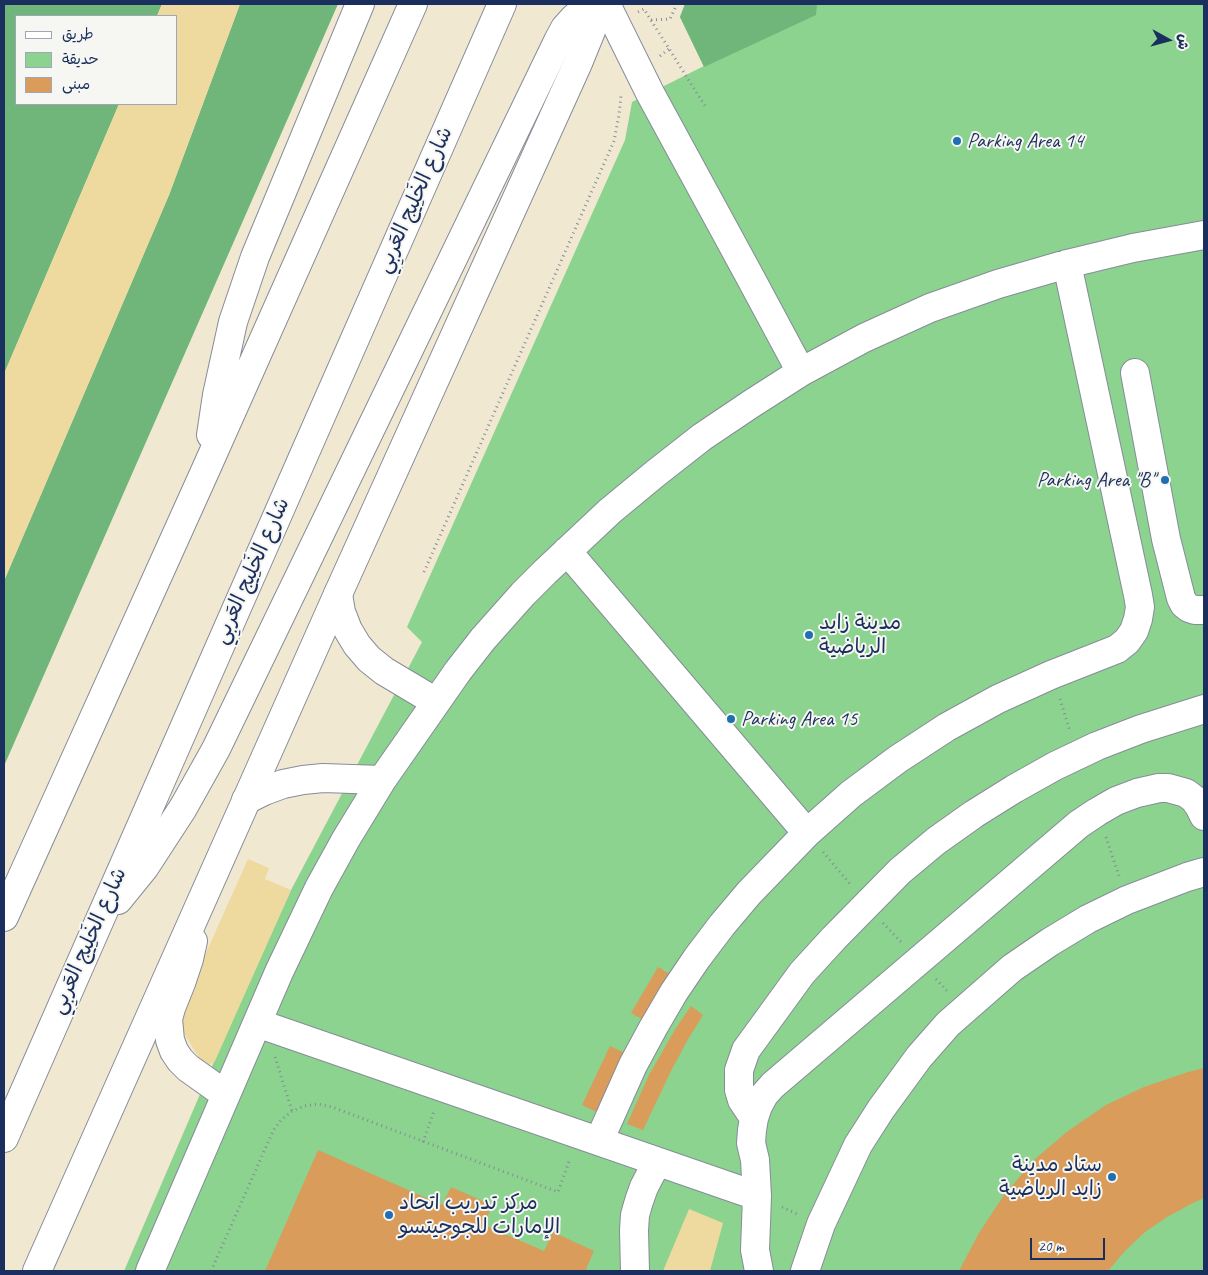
<!DOCTYPE html>
<meta charset="utf-8">
<style>
body{margin:0}
#map{position:relative;width:1208px;height:1275px;overflow:hidden;background:#f1e8d2;font-family:Caveat,"Playpen Sans Arabic",sans-serif}
canvas{display:block}
.frame{position:absolute;inset:0;border:5px solid #1b2f5e;pointer-events:none}
.legend{position:absolute;left:15px;top:15px;width:162px;height:90px;box-sizing:border-box;background:#f6f6f2;border:1px solid #9ea6b7;margin:0;padding:6px 9px;list-style:none;font-size:15px;color:#1b2f5e}
.legend li{display:flex;align-items:center;gap:10px;height:25px}
.legend b{width:25px;border:1px solid #9ea6b7}
.north{position:absolute;left:1143px;top:15px;width:50px;height:50px;-webkit-text-stroke:4px #f6f6f2;paint-order:stroke;rotate:97deg;font-size:14px;font-weight:700;line-height:20px;text-align:center;color:#1b2f5e}
.north::after{content:'';display:block;margin:auto;width:18px;height:22px;background:#1b2f5e;clip-path:polygon(50% 0,100% 100%,50% 72%,0 100%)}
.scale{position:absolute;left:1030px;top:1238px;width:75px;height:22px;box-sizing:border-box;border:2px solid #1b2f5e;border-top:0;padding-left:6px;font-size:15px;line-height:18px;white-space:nowrap;color:#1b2f5e;-webkit-text-stroke:4px #f6f6f2;paint-order:stroke}
</style>
<div id="map">
<canvas width="1208" height="1275"></canvas>
<div class="frame"></div>
<ul class="legend">
<li><b style="height:6px;background:#fff"></b>طريق</li>
<li><b style="height:14px;background:#8bd38e"></b>حديقة</li>
<li><b style="height:14px;background:#da9c5b"></b>مبنى</li>
</ul>
<div class="north">ش</div>
<div class="scale">20 m</div>
</div>
<script>
const c = document.querySelector('canvas').getContext('2d');
c.lineJoin = 'round';
function paint(path, color) { c.fillStyle = color; c.fill(path, 'evenodd'); }
const shape = rows => new Path2D(rows.map(r => 'M' + r).join(''));
function stroke(path, color, width, dash) { c.strokeStyle = color; c.lineWidth = width; c.lineCap = dash ? 'butt' : 'round'; c.setLineDash(dash || []); c.stroke(path); }
function drawText(font, color, halo, rows, align = 'center') {
  c.font = font + ' Caveat,"Playpen Sans Arabic",sans-serif'; c.lineWidth = 4; c.setLineDash([]); c.textBaseline = 'middle'; c.strokeStyle = halo; c.fillStyle = color; for (const [text, x, y, turn = 0] of rows) {
    c.save(); c.translate(x, y); c.rotate((+turn || 0) * Math.PI / 180); c.textAlign = isNaN(turn) ? turn : align; if (halo) c.strokeText(text, 0, 0); c.fillText(text, 0, 0); c.restore();
  }
}
paint(shape([
 [685,4,1204,4,1204,1271,124,1271,213,1064,291,890,422,642,407,627,625,140,632,102,704,66,680,17]
]), '#8bd38e');
paint(shape([
 [4,4,162,4,157,16,16,16,16,104,119,104,4,374],
 [240,4,338,4,4,766,4,581,169,195],
 [685,4,817,4,816,15,704,67,680,17]
]), '#70b579');
paint(shape([
 [162,4,240,4,169,195,4,581,4,374,119,104,176,104,176,16,157,16],
 [248,859,269,868,265,879,291,890,215,1061,210,1065,207,1066,202,1062,184,1034,181,1019,184,1002],
 [689,1209,723,1223,710,1271,663,1271]
]), '#eeda9e');
paint(shape([
 [658,967,673,976,647,1022,631,1013],
 [691,1006,703,1015,687,1041,671,1071,643,1130,627,1124,649,1075,676,1028],
 [610,1046,627,1054,599,1113,582,1105],
 [1204,1068,1204,1198,1191,1204,1167,1217,1145,1232,1125,1251,1108,1271,959,1271,979,1233,1004,1195,1035,1159,1068,1131,1106,1105,1144,1087,1188,1072],
 [318,1150,442,1205,451,1187,492,1205,484,1225,544,1251,553,1232,594,1251,586,1269,590,1271,265,1271]
]), '#da9c5b');
const minor = shape([
 [606,4,650,93,749,275,801,372],
 [1135,373,1166,539,1181,598,1184,604,1189,608,1195,610,1202,610],
 [567,551,807,833],
 [338,594,341,612,348,630,357,645,369,659,384,671,436,702],
 [246,800,264,791,283,784,303,780,323,778,382,780],
 [193,941,189,959,181,983,171,1008,168,1019,170,1040,174,1051,180,1060,188,1068,226,1095],
 [257,1023,757,1196],
 [754,1118,742,1100,739,1090,739,1070,746,1050,802,973,834,938,900,871,936,841,974,814,1014,789,1055,766,1097,746,1141,729,1204,709],
 [599,1141,633,1065,653,1028,674,992,697,958,722,925,749,893,807,833,851,794,898,759,947,727,998,699,1051,675,1117,649,1127,641,1134,631,1138,619,1140,607,1138,595,1067,264],
 [150,1271,279,972,319,888,346,839,382,780,458,671,483,639,523,594,545,572,610,511,656,473,702,437,751,404,801,372,864,338,930,308,998,284,1067,264,1133,248,1204,235],
 [635,1271,634,1230,635,1215,639,1201,644,1187,657,1162],
 [759,1271,755,1250,757,1196,755,1160,751,1143,752,1130,754,1118,758,1106,764,1095,773,1085,1079,824,1097,812,1116,801,1137,793,1159,788,1168,788,1186,793,1194,799,1199,806,1204,816],
 [805,1271,821,1224,858,1145,881,1109,919,1057,948,1024,1012,968,1050,942,1088,919,1127,900,1187,877,1204,872]
]);
const major = shape([
 [37,1271,338,594,578,63,591,31,599,4]
]);
const highway = shape([
 [211,435,217,395,233,322,255,257,360,4],
 [118,900,144,868,183,808,216,749,558,41,565,28,574,18,591,4],
 [4,917,206,469,413,4],
 [4,1138,502,4]
]);
stroke(minor, '#868c98', 30);
stroke(major, '#868c98', 30);
stroke(highway, '#868c98', 30);
stroke(shape([
 [638,12,644,9,705,106],
 [651,20,670,19,677,4],
 [660,56,669,49],
 [424,572,614,141,619,115,621,96],
 [1060,699,1070,731],
 [1106,837,1119,876],
 [823,852,850,884],
 [883,923,901,942],
 [936,979,947,991],
 [275,1057,292,1111],
 [423,1142,434,1111],
 [782,1207,797,1214],
 [211,1271,273,1131,281,1120,292,1111,304,1106,318,1104,332,1107,558,1192,570,1159]
]), '#868c98', 3, [1, 4]);
stroke(minor, '#fff', 28);
stroke(major, '#fff', 28);
stroke(highway, '#fff', 28);
for (const [x, y, r, color] of [
 [957,141,5,"#1f6fb2"],
 [1165,480,5,"#1f6fb2"],
 [809,635,5,"#1f6fb2"],
 [731,719,5,"#1f6fb2"],
 [1112,1177,5,"#1f6fb2"],
 [389,1215,5,"#1f6fb2"]
]) { const dot = new Path2D(); dot.arc(x, y, r, 0, 2 * Math.PI); c.fillStyle = color; c.fill(dot); stroke(dot, '#f6f6f2', 2); }
drawText('21px', '#1b2f5e', '#f6f6f2', [
 ["Parking Area 14",967,141],
 ["Parking Area \"B\"",1155,480,"right"],
 ["مدينة زايد",819,623],
 ["الرياضية",819,647],
 ["Parking Area 15",741,719],
 ["ستاد مدينة",1102,1165,"right"],
 ["زايد الرياضية",1102,1189,"right"],
 ["مركز تدريب اتحاد",399,1203],
 ["الإمارات للجوجيتسو",399,1227]
], 'left');
drawText('21px', '#1b2f5e', '#f6f6f2', [
 ["شارع الخَلِيج العَربِي",415,200,-66],
 ["شارع الخَلِيج العَربِي",252,571,-66],
 ["شارع الخَلِيج العَربِي",89,941,-66]
]);
</script>
